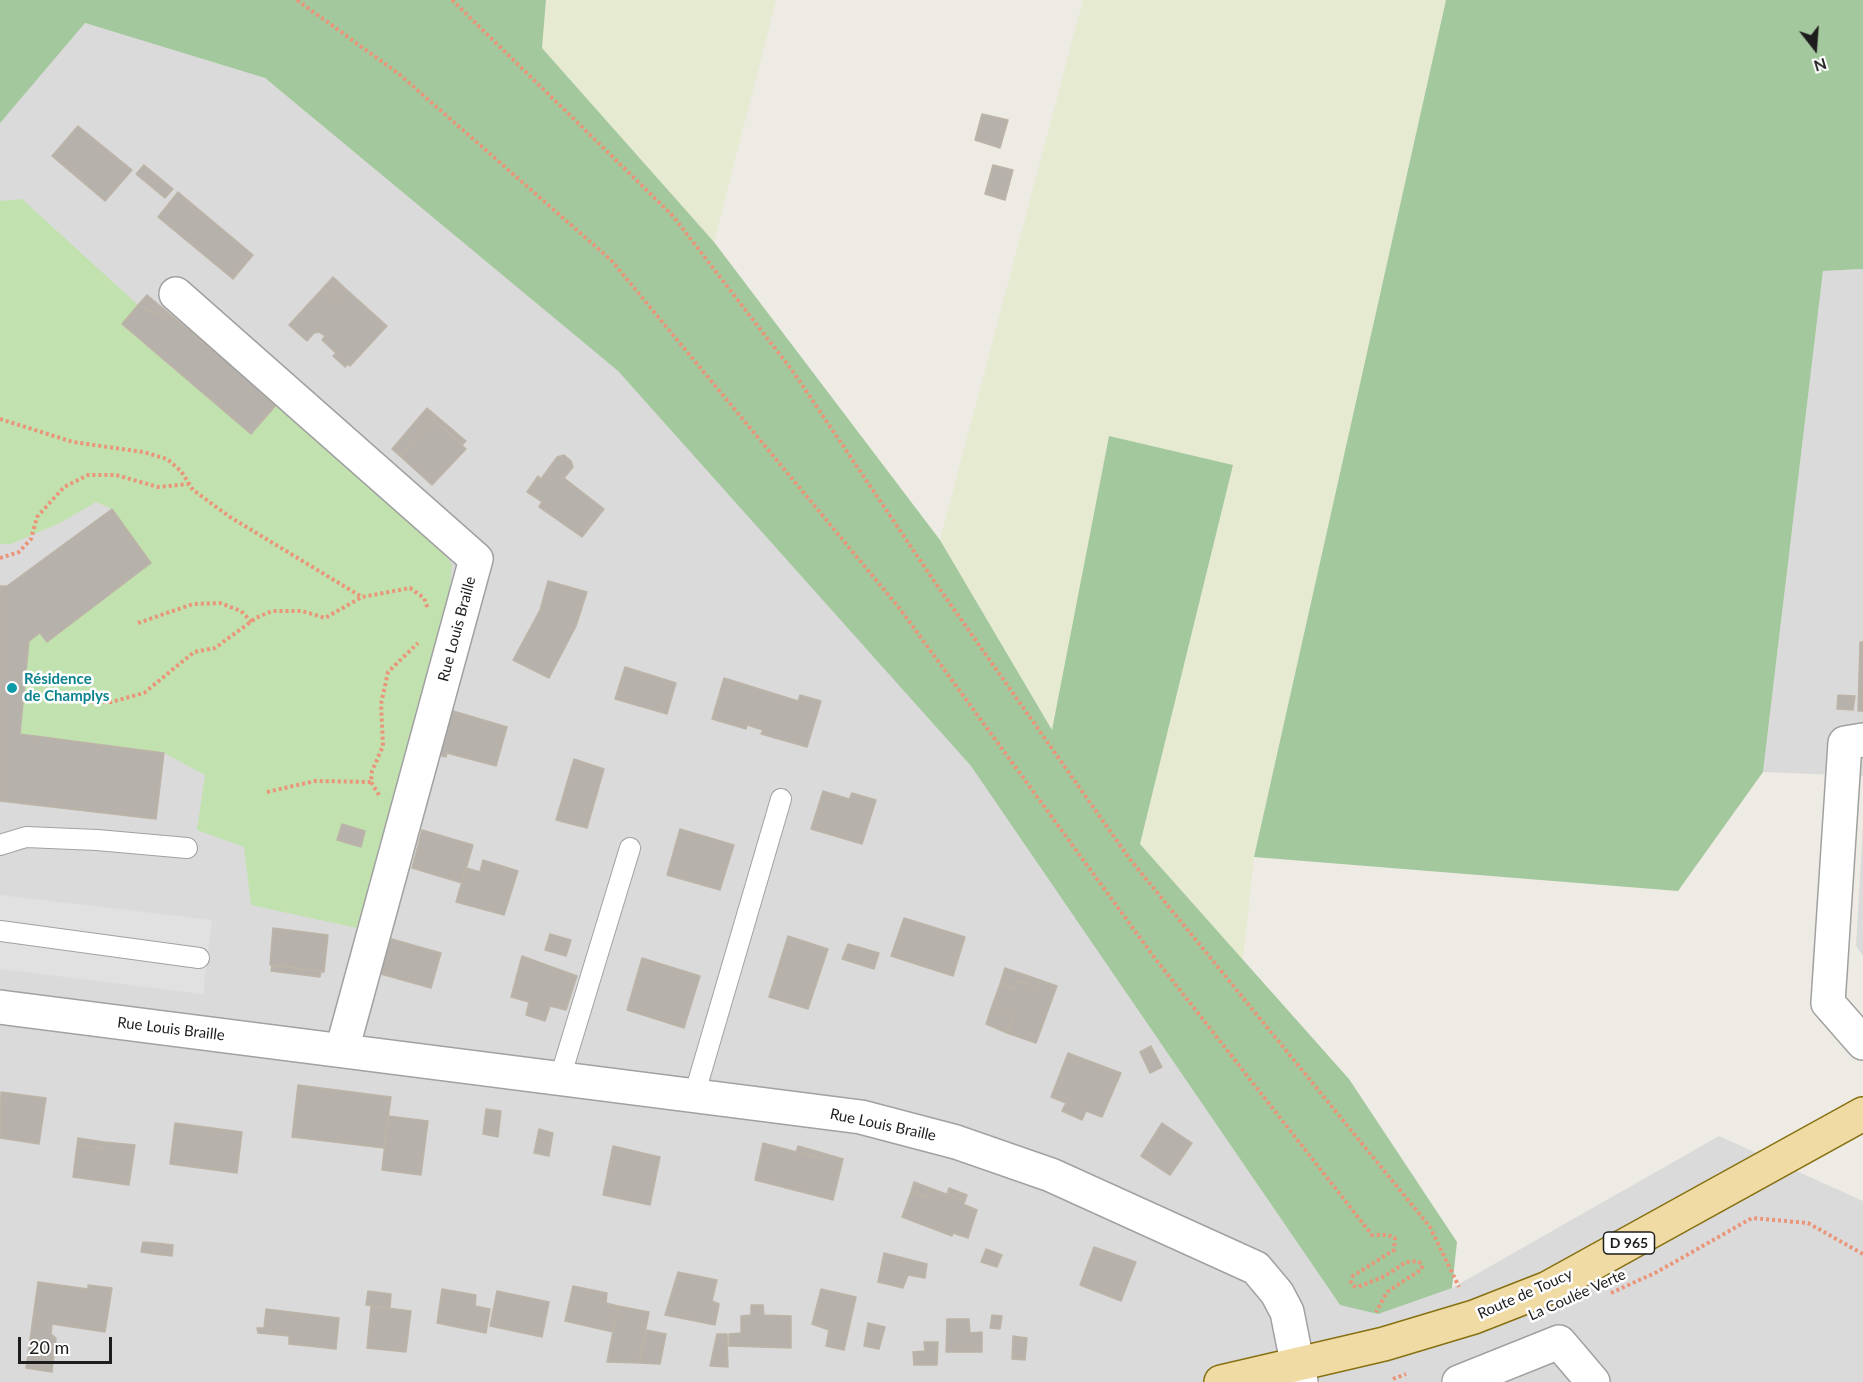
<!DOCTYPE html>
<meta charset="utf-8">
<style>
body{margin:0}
#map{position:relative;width:1863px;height:1382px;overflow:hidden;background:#edebe4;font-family:Lato,sans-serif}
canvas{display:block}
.north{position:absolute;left:1785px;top:18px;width:60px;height:60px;-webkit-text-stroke:4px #fff;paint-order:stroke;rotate:163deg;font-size:16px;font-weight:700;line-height:24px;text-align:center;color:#1d1d1d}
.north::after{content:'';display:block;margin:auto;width:21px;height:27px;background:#1d1d1d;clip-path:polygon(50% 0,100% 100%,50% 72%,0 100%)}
.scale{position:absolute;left:18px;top:1337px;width:94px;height:27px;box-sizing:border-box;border:3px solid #1d1d1d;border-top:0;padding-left:8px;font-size:18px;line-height:21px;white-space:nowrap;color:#1d1d1d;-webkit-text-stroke:4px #fff;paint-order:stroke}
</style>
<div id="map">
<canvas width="1863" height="1382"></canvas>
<div class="north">N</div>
<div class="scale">20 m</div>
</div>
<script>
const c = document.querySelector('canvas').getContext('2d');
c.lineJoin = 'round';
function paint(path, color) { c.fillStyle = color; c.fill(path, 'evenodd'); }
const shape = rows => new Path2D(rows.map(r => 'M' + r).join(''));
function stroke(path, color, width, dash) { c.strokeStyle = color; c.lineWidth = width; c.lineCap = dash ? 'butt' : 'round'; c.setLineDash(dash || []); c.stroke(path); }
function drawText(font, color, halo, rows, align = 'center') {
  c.font = font + ' Lato,sans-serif'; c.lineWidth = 5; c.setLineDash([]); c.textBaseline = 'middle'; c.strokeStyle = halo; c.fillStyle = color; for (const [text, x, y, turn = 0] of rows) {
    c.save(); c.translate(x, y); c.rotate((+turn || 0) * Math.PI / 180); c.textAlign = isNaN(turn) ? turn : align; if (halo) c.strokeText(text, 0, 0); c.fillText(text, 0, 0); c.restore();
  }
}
paint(shape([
 [0,0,85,23,265,78,618,371,971,765,1340,1305,1452,1288,1719,1136,1863,1201,1863,1382,0,1382],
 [1863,269,1863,776,1763,772,1823,271],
 [1863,824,1863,956,1856,946]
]), '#dbdada');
paint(shape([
 [546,0,776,0,714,242,542,48],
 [1083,0,1446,0,1254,857,1243,960,1140,844,1233,465,1109,437,1053,731,940,540]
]), '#e5ead1');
paint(shape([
 [22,199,138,305,122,325,250,433,277,404,431,529,452,565,443,648,357,928,251,905,244,847,197,830,205,775,164,753,20,734,29,641,40,633,47,642,151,563,112,509,96,502,60,523,11,544,0,544,0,201]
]), '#c1e2af');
paint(shape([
 [0,0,546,0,542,48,714,242,940,540,1052,730,1109,436,1233,465,1140,844,1349,1079,1457,1242,1452,1288,1378,1314,1340,1305,971,766,618,371,265,78,85,23,0,123],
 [1446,0,1863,0,1863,269,1823,271,1763,772,1678,891,1254,857]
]), '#a4c89d');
paint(shape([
 [0,895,212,920,203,994,0,969]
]), '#e1e1e1');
const building = shape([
 [982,114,1008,120,1000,148,975,140,982,114],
 [78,126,132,170,105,201,52,156,78,126],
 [144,165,173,189,165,198,136,174,144,165],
 [993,165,1013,170,1005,200,985,194,993,165],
 [178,192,253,255,233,279,158,217,178,192],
 [333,277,347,290,338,301,323,288,333,277],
 [323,288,338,301,347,290,387,326,350,366,348,364,345,367,333,356,336,353,322,340,325,336,319,332,314,333,307,341,289,325,323,288],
 [147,295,165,310,163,317,138,305,147,295],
 [138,305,163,317,165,310,277,404,251,434,122,324,138,305],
 [427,408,466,441,462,445,433,419,400,456,392,449,427,408],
 [433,419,466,449,432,485,400,456,433,419],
 [564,455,571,461,573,467,564,478,604,509,582,537,539,507,542,502,527,492,538,476,541,479,557,457,564,455],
 [112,509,151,563,47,642,40,633,29,641,20,734,164,753,156,819,0,801,0,586,7,586,112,509],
 [548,581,587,592,576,626,549,678,513,660,540,610,548,581],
 [1860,642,1863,642,1863,711,1858,711,1860,642],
 [625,667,676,683,667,714,615,699,625,667],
 [724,678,798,701,800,695,821,701,807,747,761,734,763,730,747,725,746,729,712,719,724,678],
 [1838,695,1855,696,1853,710,1837,709,1838,695],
 [443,708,507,727,496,766,447,753,446,757,431,753,443,708],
 [574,759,604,769,587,828,556,820,574,759],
 [823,791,849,799,852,793,876,800,862,844,811,829,823,791],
 [342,824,365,831,361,847,337,840,342,824],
 [680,829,734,845,720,890,667,875,680,829],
 [422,830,473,845,462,883,412,868,422,830],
 [483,860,518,871,504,915,456,902,466,868,480,872,483,860],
 [904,918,965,937,953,976,891,956,904,918],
 [273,928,328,935,324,972,270,965,273,928],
 [550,934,571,940,566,956,545,950,550,934],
 [381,936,441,953,431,988,370,971,381,936],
 [788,936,828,949,808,1009,769,997,788,936],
 [848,944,879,953,874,969,842,959,848,944],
 [522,956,577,976,566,1010,550,1006,545,1021,526,1015,529,1002,511,997,522,956],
 [642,958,700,976,684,1028,627,1010,642,958],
 [272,965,321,971,320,977,271,971,272,965],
 [1005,968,1040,980,1037,988,1017,980,1014,989,1000,984,1005,968],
 [1017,980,1037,988,1040,980,1057,986,1036,1043,1007,1033,1013,1016,991,1009,1000,984,1014,989,1017,980],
 [991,1009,1013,1016,1007,1033,986,1024,991,1009],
 [1151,1046,1162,1067,1150,1073,1140,1052,1151,1046],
 [1068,1053,1121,1073,1102,1117,1086,1111,1082,1120,1062,1111,1066,1103,1051,1097,1068,1053],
 [298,1085,391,1097,384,1148,292,1137,298,1085],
 [1,1092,46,1098,39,1144,0,1138,1,1092],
 [486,1109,501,1111,498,1137,483,1134,486,1109],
 [388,1116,428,1121,421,1175,382,1170,388,1116],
 [175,1123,242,1132,237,1173,170,1164,175,1123],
 [1162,1123,1192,1143,1170,1175,1141,1156,1162,1123],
 [539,1129,553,1133,549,1156,534,1153,539,1129],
 [78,1138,104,1142,103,1148,77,1145,78,1138],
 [104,1142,135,1145,129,1185,73,1177,77,1145,103,1148,104,1142],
 [763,1143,815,1157,816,1151,843,1159,833,1200,755,1180,763,1143],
 [613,1146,660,1157,650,1205,603,1195,613,1146],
 [798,1146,816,1151,815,1157,796,1152,798,1146],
 [914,1182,930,1188,927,1197,911,1192,914,1182],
 [930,1188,965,1201,963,1204,977,1210,968,1238,953,1233,952,1236,902,1217,911,1192,927,1197,930,1188],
 [949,1188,967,1195,965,1201,947,1194,949,1188],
 [143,1242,156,1243,154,1254,141,1252,143,1242],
 [156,1243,173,1245,172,1256,154,1254,156,1243],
 [1094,1247,1136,1262,1121,1301,1080,1285,1094,1247],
 [986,1249,1002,1255,997,1267,981,1262,986,1249],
 [884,1253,927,1264,925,1278,908,1275,903,1288,878,1282,884,1253],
 [678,1272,717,1280,712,1301,719,1304,715,1325,665,1315,678,1272],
 [38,1282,88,1289,88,1285,112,1288,105,1332,52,1324,51,1334,56,1338,52,1372,26,1368,38,1282],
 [573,1286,607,1293,606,1303,618,1306,613,1332,565,1321,573,1286],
 [442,1289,476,1295,475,1306,490,1309,486,1333,437,1323,442,1289],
 [821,1289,856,1297,844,1350,826,1346,829,1330,812,1324,821,1289],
 [368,1291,391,1294,390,1308,366,1305,368,1291],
 [497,1291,549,1302,542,1337,490,1326,497,1291],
 [751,1305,763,1305,764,1315,791,1316,791,1348,729,1346,729,1334,741,1333,741,1316,751,1315,751,1305],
 [371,1306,411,1311,406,1352,367,1348,371,1306],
 [618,1306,649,1312,639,1363,607,1362,618,1306],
 [266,1309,339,1318,336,1349,289,1344,289,1336,258,1333,257,1328,264,1328,266,1309],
 [992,1315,1002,1316,1000,1329,990,1328,992,1315],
 [947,1319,969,1319,970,1333,982,1332,982,1352,946,1352,947,1319],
 [868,1323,885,1327,879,1349,864,1346,868,1323],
 [646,1330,666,1334,660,1364,639,1363,646,1330],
 [717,1334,727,1334,728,1367,710,1366,717,1334],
 [1013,1336,1027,1338,1025,1360,1012,1359,1013,1336],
 [924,1342,938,1342,937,1365,914,1365,913,1352,925,1351,924,1342]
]);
paint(building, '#b6b1aa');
stroke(building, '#bdb4a8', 1.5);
const service = shape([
 [0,845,26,837,97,840,187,848],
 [0,931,199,958],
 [560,1078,630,848],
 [694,1096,781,799]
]);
const minor = shape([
 [176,294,476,559,342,1050],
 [1863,740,1845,743,1828,1003,1863,1043],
 [0,1007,861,1117,956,1142,1051,1175,1256,1268,1277,1293,1287,1312,1301,1382],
 [1459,1382,1559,1342,1593,1382]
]);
const primary = shape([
 [1221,1382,1384,1344,1474,1317,1548,1288,1863,1114]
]);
stroke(service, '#a1a1a1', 22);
stroke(minor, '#a1a1a1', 36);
stroke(primary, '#867011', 36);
stroke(shape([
 [297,0,399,74,611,260,900,609,1154,957,1372,1235,1388,1235,1395,1238,1394,1250,1353,1276,1351,1282,1354,1286,1358,1287,1385,1276,1406,1262,1417,1261,1422,1264,1422,1269,1387,1292,1376,1312],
 [452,0,673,216,794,373,934,581,1129,858,1430,1227,1459,1287],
 [0,419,73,442,143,452,167,459,181,471,193,490,230,517,362,597,410,588,424,598,428,609],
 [0,558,19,552,31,539,37,517,64,487,88,475,116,475,158,487,189,484],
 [138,623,193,604,220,603,241,611,252,622],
 [91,702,111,702,144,693,194,652,215,648,256,618,272,611,302,611,325,618,362,597],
 [267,792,315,781,371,782],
 [379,795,371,782,372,771,383,746,381,704,388,672,418,643],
 [1611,1293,1657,1272,1752,1218,1808,1223,1863,1254],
 [1393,1379,1406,1374]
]), '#ea9579', 4, [3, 3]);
stroke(service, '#fff', 20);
stroke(minor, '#fff', 33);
stroke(primary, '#f1dba5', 33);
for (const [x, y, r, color] of [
 [12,688,6,"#0f9aa8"]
]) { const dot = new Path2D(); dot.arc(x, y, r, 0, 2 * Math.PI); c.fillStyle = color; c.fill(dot); stroke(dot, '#fff', 2); }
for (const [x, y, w] of [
 [1629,1243,51]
]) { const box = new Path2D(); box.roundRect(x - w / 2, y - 11, w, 22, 4.5); c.fillStyle = '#fff'; c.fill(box); stroke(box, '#1d1d1d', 1.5); }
drawText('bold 14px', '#1d1d1d', null, [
 ["D 965",1629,1243]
]);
drawText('15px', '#1d1d1d', '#fff', [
 ["Rue Louis Braille",457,629,-75],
 ["Rue Louis Braille",171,1029,7],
 ["Rue Louis Braille",883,1125,12],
 ["Route de Toucy",1525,1294,-24],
 ["La Coulée Verte",1577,1295,-24]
]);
drawText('bold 15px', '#0d838f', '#fff', [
 ["Résidence",24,679],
 ["de Champlys",24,696]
], 'left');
</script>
